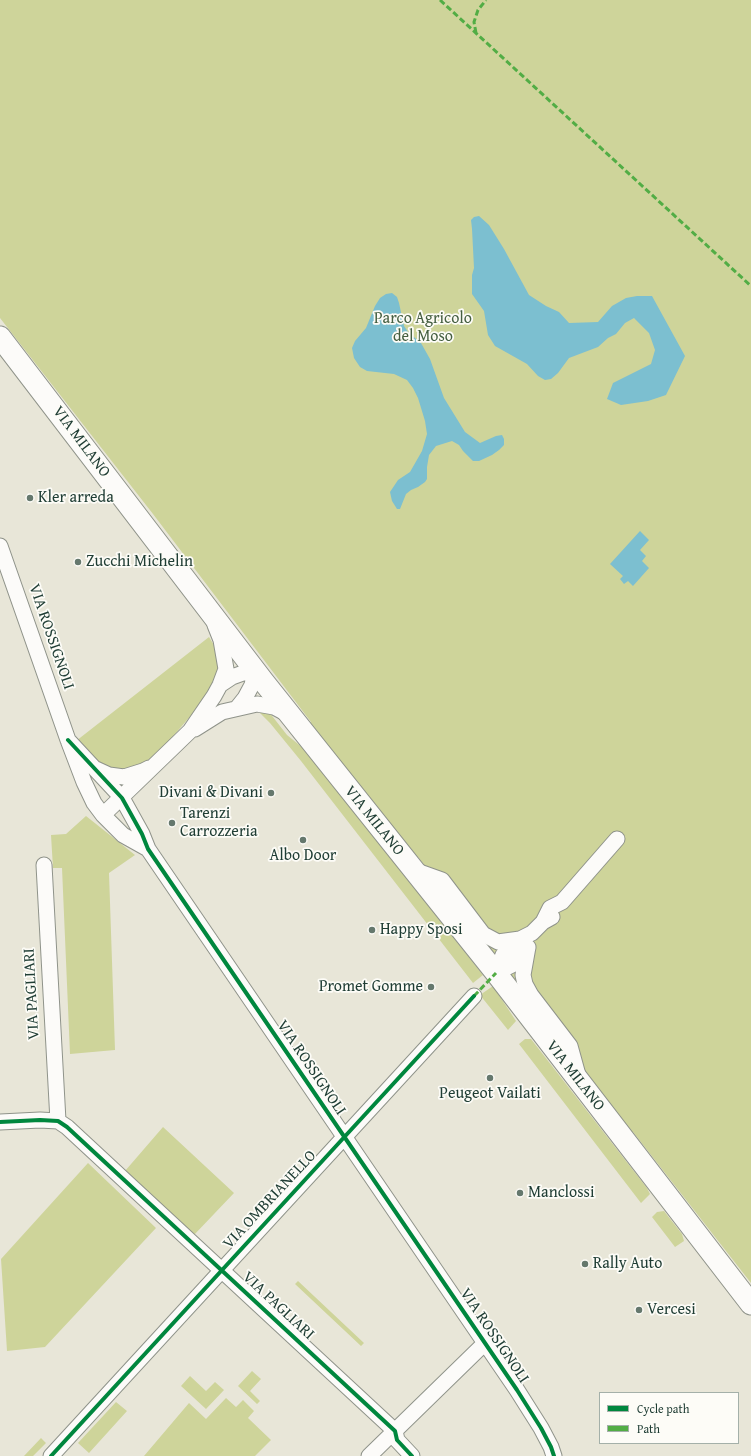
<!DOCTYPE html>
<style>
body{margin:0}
#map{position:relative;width:751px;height:1456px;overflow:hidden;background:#e8e6d8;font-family:"Gentium Book Plus",serif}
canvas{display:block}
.legend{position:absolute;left:599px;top:1392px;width:140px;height:52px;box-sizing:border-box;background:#fdfcf7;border:1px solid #a4b0a9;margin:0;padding:5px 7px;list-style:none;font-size:12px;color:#1f3d34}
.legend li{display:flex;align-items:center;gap:8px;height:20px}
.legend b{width:20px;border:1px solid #a4b0a9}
</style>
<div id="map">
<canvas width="751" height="1456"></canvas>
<ul class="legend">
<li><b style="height:5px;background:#00873e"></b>Cycle path</li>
<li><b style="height:5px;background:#52ad45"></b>Path</li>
</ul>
</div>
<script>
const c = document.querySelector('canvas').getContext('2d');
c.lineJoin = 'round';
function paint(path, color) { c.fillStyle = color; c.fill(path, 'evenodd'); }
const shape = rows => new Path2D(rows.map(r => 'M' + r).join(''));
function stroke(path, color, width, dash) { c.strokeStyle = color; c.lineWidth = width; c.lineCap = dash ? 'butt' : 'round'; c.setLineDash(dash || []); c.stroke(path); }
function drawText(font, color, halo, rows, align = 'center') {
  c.font = font + ' "Gentium Book Plus",serif'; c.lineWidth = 3.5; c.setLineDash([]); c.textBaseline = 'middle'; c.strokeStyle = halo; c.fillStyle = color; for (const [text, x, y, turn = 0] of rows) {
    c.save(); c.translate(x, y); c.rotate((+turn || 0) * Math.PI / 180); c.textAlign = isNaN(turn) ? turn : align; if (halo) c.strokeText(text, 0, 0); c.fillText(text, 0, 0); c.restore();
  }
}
paint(shape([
 [0,0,751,0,751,1283,633,1132,629,1135,582,1068,418,857,414,856,312,725,310,722,311,722,153,514,0,318],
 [209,637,217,650,218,674,204,700,158,754,140,765,124,770,108,768,94,762,76,741],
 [262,708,269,712,287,735,303,748,317,765,483,975,473,983,301,761,270,723,259,712],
 [86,816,135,855,109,873,115,1050,70,1054,62,868,53,868,51,835,66,834],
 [493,986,516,1021,508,1030,480,995],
 [525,1039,531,1039,647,1188,650,1194,641,1203,519,1044],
 [163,1127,234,1193,194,1235,125,1171],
 [88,1163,156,1228,45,1347,7,1351,1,1259],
 [664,1211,682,1234,684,1241,675,1247,652,1217,657,1212],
 [298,1281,364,1343,361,1346,295,1284],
 [252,1371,261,1379,250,1391,260,1401,257,1404,238,1386],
 [190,1376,206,1391,215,1382,224,1390,206,1409,181,1386],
 [226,1398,236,1407,243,1400,254,1411,248,1418,271,1440,255,1456,144,1456,189,1403,206,1419],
 [116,1402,127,1411,89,1453,78,1443],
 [41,1438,46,1443,33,1456,24,1456]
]), '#ced49a');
paint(shape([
 [479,216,489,225,504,249,529,295,546,306,559,312,569,323,598,322,612,306,626,298,637,296,652,296,685,356,666,395,648,401,621,405,607,399,613,383,651,364,655,350,649,333,634,318,625,323,616,334,608,338,598,347,569,358,558,373,551,379,545,380,538,376,527,364,495,346,488,335,484,311,472,294,472,275,474,268,472,229,471,220,474,217],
 [392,293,397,297,399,303,404,326,408,332,421,343,430,359,444,398,465,432,480,443,496,436,502,435,504,439,504,445,499,450,492,455,479,461,473,461,463,451,459,445,452,441,436,446,429,455,427,467,427,479,425,482,418,487,411,490,406,494,400,509,397,509,392,501,390,492,398,480,410,472,422,451,427,434,425,421,418,398,413,388,407,380,394,374,367,371,360,367,354,358,352,348,355,341,366,328,375,306,380,298,386,294],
 [640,531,649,540,640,550,646,556,642,561,649,568,633,586,628,581,624,584,620,579,623,576,610,564]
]), '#7cbfd0');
const street = shape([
 [0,546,68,740,84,782,94,803,103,815,123,835,148,849],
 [220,685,232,677,243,673,255,671,252,685,245,698,237,708],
 [195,729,222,712,257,704,274,707,289,715],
 [68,740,122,798,142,834,148,849,517,1390,541,1428,551,1447,554,1456],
 [96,769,109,775,124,777,143,771,149,768],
 [103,815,190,731,214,696,220,685,226,669,221,640,215,625],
 [44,865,58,1121],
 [414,870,442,880,483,934,498,942,520,939],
 [543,922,550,908,562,902,617,839],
 [528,947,523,975,525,984,531,995,570,1046,578,1075],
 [496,973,503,955,520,939,532,933,543,922,552,917],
 [496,973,512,965,528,948],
 [0,1122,40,1120,58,1121,67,1127,395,1431,397,1440,412,1456],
 [51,1456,474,996],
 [369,1456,485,1343]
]);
const secondary = shape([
 [0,337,263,681,496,973,751,1304]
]);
stroke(street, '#8f938a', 17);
stroke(secondary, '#8f938a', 23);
stroke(street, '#fcfbf9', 15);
stroke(secondary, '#fcfbf9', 21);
stroke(shape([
 [440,0,751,286],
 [476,33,474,22,478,10,486,0],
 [474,996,496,973]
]), '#52ad45', 3, [6, 3]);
stroke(shape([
 [68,740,122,798,142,834,148,849,517,1390,541,1428,551,1447,554,1456],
 [0,1122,40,1120,58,1121,67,1127,395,1431,397,1440,412,1456],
 [51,1456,474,996]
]), '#00873e', 4);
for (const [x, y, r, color] of [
 [30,498,4,"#65786d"],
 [78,562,4,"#65786d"],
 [271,793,4,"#65786d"],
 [172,823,4,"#65786d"],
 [303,840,4,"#65786d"],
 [372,930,4,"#65786d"],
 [431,987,4,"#65786d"],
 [490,1078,4,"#65786d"],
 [520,1193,4,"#65786d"],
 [585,1264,4,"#65786d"],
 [639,1310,4,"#65786d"]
]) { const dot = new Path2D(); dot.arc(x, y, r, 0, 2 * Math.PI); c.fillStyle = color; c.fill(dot); stroke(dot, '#fdfcf7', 1.5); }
drawText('16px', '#455f41', '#fdfcf7', [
 ["Parco Agricolo",423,319],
 ["del Moso",423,337]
]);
drawText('16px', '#1f3d34', '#fdfcf7', [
 ["VIA MILANO",81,442,53],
 ["VIA ROSSIGNOLI",51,637,71],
 ["VIA MILANO",374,821,51],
 ["VIA PAGLIARI",32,994,-93],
 ["VIA ROSSIGNOLI",311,1068,56],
 ["VIA MILANO",575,1076,52],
 ["VIA OMBRIANELLO",270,1200,-47],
 ["VIA PAGLIARI",278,1306,43],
 ["VIA ROSSIGNOLI",494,1336,56]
]);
drawText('16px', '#1f3d34', '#fdfcf7', [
 ["Kler arreda",38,498],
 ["Zucchi Michelin",86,562],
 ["Divani & Divani",263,793,"right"],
 ["Tarenzi",180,814],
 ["Carrozzeria",180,832],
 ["Albo Door",303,856,"center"],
 ["Happy Sposi",380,930],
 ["Promet Gomme",423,987,"right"],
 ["Peugeot Vailati",490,1094,"center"],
 ["Manclossi",528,1193],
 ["Rally Auto",593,1264],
 ["Vercesi",647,1310]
], 'left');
</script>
